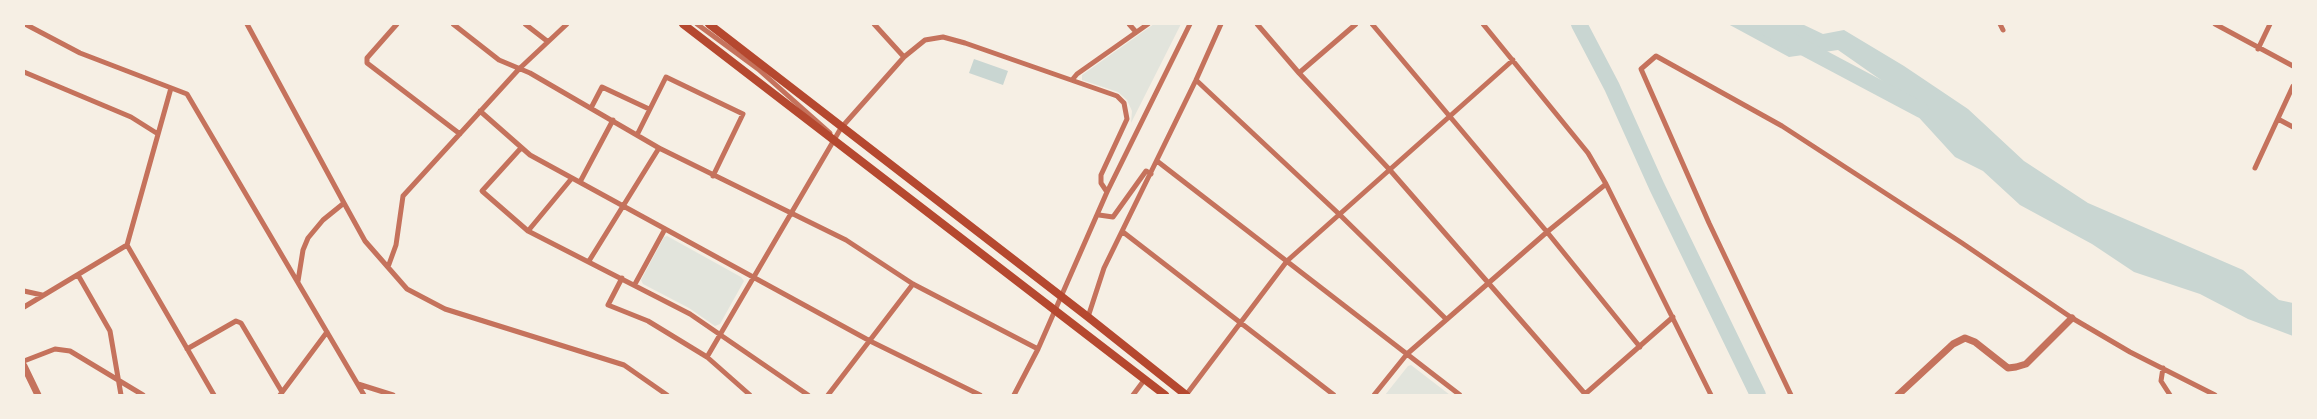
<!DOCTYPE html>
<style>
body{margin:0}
#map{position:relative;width:2317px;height:419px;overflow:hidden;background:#f6efe4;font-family:"Public Sans",sans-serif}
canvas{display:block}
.frame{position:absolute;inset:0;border:25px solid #f6efe4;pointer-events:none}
</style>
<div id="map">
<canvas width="2317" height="419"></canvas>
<div class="frame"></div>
</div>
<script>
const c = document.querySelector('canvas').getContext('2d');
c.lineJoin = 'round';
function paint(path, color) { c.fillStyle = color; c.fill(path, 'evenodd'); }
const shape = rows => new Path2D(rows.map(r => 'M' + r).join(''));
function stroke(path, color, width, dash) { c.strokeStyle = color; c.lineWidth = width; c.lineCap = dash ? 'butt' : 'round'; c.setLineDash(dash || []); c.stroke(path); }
paint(shape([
 [1154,24,1181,24,1131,123,1132,111,1127,100,1118,92,1082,80,1082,75],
 [667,236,741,277,744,281,720,324,715,326,689,308,643,284,641,280,664,237],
 [1411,365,1450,395,1385,395,1408,366]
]), '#e2e4dc');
paint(shape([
 [1728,24,1802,24,1823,34,1844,30,1904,66,1968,109,2024,161,2088,203,2243,270,2279,300,2293,303,2293,336,2248,319,2200,294,2134,272,2092,244,2020,205,1983,171,1955,157,1891,87,1838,50,1789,57],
 [974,59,1008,71,1003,85,969,73]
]), '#c9d6d2');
stroke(shape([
 [1579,24,1612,87,1657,187,1758,395],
 [1759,24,1921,110]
]), '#c9d6d2', 16);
stroke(shape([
 [25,24,80,53,187,94,364,395],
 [247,24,344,203,323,220,308,238,303,250,298,281],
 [397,24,367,58,367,63,460,134],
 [453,24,499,60,530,73,659,148,846,240,913,284,1038,349],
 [525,24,547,41],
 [697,24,758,69,830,133],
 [874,24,904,57],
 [1129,24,1136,32],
 [1257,24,1299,73,1389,169,1586,395],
 [1372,24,1547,232,1640,347],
 [1483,24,1588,153,1606,184,1711,395],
 [2000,24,2003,30],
 [2215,24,2293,66],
 [2258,49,2270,24],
 [24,72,131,117,158,134],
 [1299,73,1356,24],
 [1072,80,1077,74,1148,24],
 [1196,80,1339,214,1446,319],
 [171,88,127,245,214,395],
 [591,108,602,87,649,109],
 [480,111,530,155,870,341,980,395],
 [2278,119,2293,127],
 [637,135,666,77,743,114,713,176],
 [521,148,482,191,528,231,690,314,808,395],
 [1157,161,1460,395],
 [2255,168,2293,86],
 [580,182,613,120],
 [344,203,365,241,407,289,445,309,624,365,667,395],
 [1099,215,1113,217,1146,171,1151,174],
 [528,231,572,178],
 [1123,232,1334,395],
 [589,261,659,148],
 [388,267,396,245,403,196,519,69,567,24],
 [78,275,110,331,121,395],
 [622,278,608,305,648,321,707,357],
 [635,284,665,229],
 [24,291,42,295],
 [24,307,127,245],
 [1088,317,1104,268,1196,80,1221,24],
 [187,349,236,321,241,323,282,392],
 [24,361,55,349,70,351,143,395],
 [2163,368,2161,381,2170,395],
 [358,384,393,395],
 [280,395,327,332],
 [750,395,707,357,841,128,904,57,925,40,943,37,965,43,1117,96,1124,103,1127,119,1101,175,1101,183,1107,192],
 [828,395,913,284],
 [1014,395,1038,349,1107,192,1190,24],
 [1133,395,1145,379],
 [1186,395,1287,261,1513,60],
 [1374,395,1407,354,1547,232,1606,184],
 [1584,395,1673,317],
 [1791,395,1709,223,1641,69,1656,56,1782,126,1962,243,2072,318,2130,352,2215,395]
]), '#c5725c', 5);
stroke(shape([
 [24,366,38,395],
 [1898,395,1953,344,1965,338,1975,342,2008,368,2016,367,2026,364,2072,318]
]), '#c5725c', 7);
stroke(shape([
 [683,24,1165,395],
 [709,24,1088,317,1186,395]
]), '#b5482f', 8);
</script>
